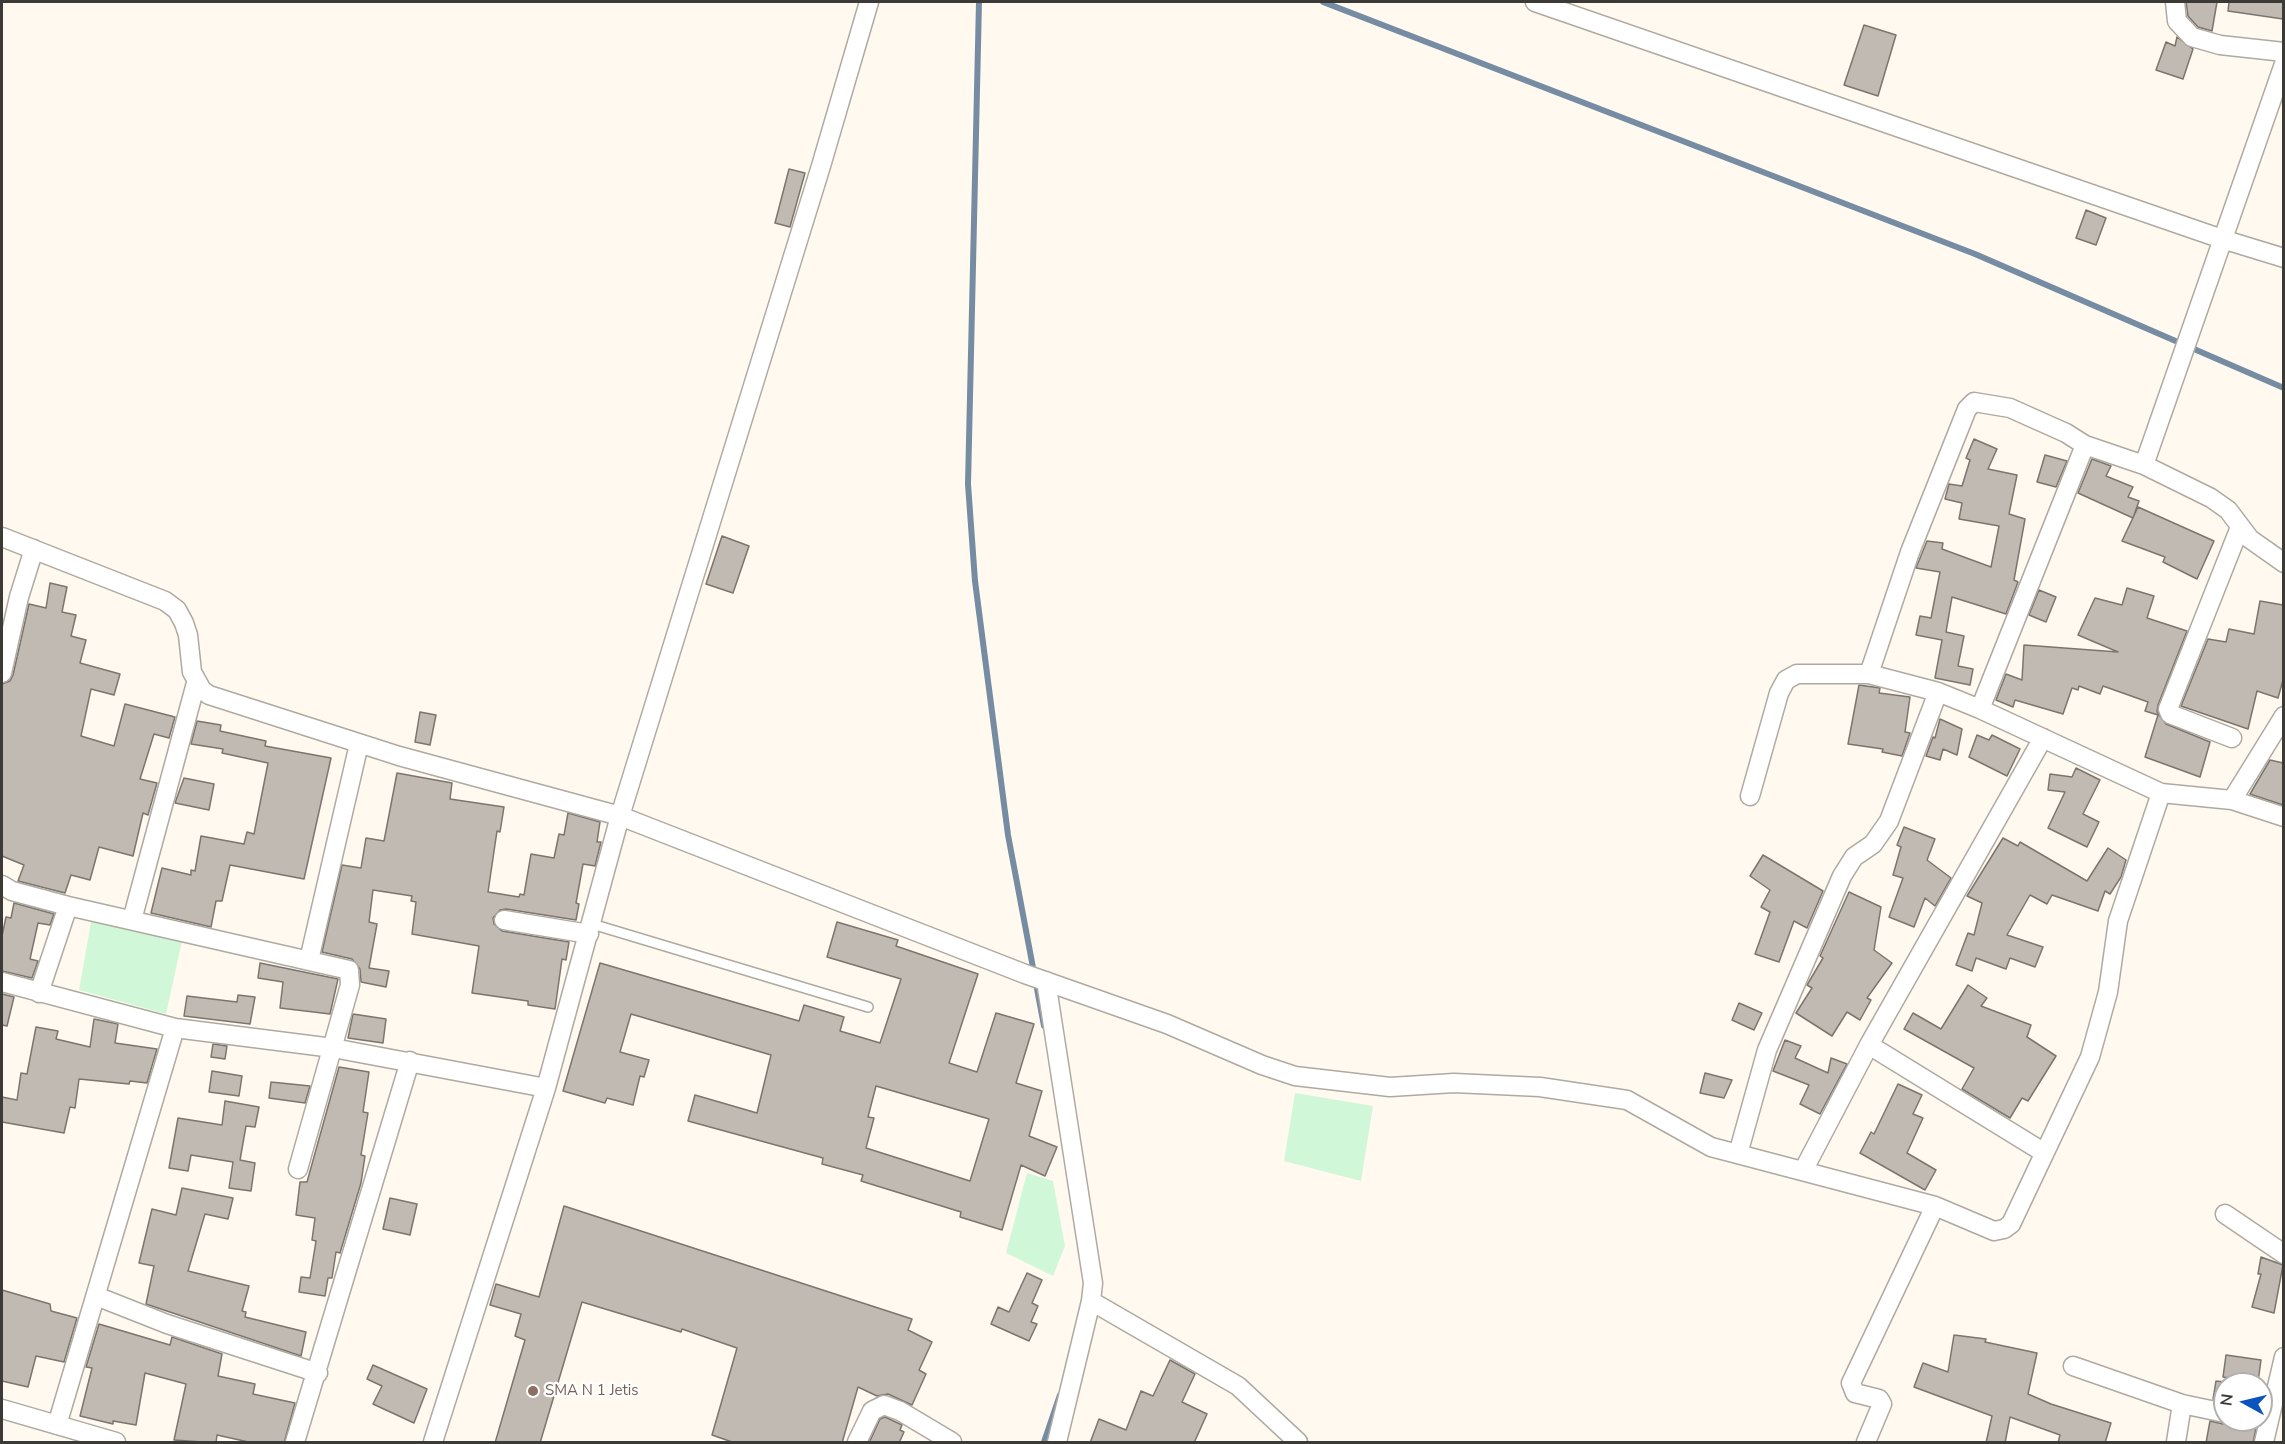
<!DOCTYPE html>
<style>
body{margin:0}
#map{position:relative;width:2285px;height:1444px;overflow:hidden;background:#fff9f0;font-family:"Nunito Sans",sans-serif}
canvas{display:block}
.frame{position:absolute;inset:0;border:3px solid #3c3a36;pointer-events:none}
.north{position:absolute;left:2213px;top:1372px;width:60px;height:60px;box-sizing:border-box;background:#fff;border:2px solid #b1b0af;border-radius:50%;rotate:278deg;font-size:16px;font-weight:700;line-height:24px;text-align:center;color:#3c3a36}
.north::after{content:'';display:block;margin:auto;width:21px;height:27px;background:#0b53bd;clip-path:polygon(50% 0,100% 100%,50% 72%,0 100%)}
</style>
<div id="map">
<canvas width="2285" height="1444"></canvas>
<div class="frame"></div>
<div class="north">N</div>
</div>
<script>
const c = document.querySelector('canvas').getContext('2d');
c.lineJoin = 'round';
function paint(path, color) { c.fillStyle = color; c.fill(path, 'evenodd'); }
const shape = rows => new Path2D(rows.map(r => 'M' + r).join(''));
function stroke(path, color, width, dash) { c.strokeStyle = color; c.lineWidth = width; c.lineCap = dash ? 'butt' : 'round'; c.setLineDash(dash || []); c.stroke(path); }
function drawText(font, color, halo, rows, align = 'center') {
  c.font = font + ' "Nunito Sans",sans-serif'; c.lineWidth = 4.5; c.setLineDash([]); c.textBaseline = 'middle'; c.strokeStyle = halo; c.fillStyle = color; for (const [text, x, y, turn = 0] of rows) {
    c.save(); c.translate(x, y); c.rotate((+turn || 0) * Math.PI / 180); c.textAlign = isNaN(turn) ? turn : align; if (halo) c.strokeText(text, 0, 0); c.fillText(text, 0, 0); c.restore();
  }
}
paint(shape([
 [91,922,184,932,166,1014,79,990],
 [1295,1093,1373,1106,1361,1181,1284,1161],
 [1027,1173,1053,1181,1065,1246,1053,1276,1006,1253]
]), '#d0f8d8');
stroke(shape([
 [979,2,968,484,975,581,1008,835,1044,1026],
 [1323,2,1975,254,2284,388],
 [1044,1442,1060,1395]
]), '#768ca2', 6);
const building = shape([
 [2186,2,2217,2,2212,31,2198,27,2188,16,2186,2],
 [2229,2,2283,2,2283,19,2228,11,2229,2],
 [1864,25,1896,35,1878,96,1844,85,1864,25],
 [2177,37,2193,49,2183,79,2156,70,2166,42,2175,46,2177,37],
 [789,169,805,173,790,227,775,223,789,169],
 [2086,210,2106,218,2096,245,2076,238,2086,210],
 [1974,439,1997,449,1988,469,2017,475,2009,514,2025,519,2014,580,2018,582,2006,614,1952,597,1946,632,1964,636,1958,666,1973,669,1970,685,1935,678,1942,640,1916,635,1920,616,1931,618,1940,572,1916,568,1927,541,1943,543,1942,549,1991,567,1999,526,1959,519,1962,503,1945,499,1949,484,1962,486,1970,460,1966,458,1974,439],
 [2045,455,2067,461,2056,487,2037,482,2045,455],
 [2092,459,2111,466,2106,476,2133,487,2128,497,2139,501,2133,518,2078,493,2092,459],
 [2138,507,2214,541,2197,579,2163,562,2165,557,2122,541,2138,507],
 [722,536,749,546,733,593,706,584,722,536],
 [50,583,67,587,62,612,76,615,71,636,86,640,80,663,120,674,114,695,91,689,81,736,114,746,125,704,175,717,169,738,154,734,140,779,157,783,148,815,143,813,133,856,99,847,90,880,71,875,65,893,18,881,24,865,2,856,2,684,10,681,13,675,29,604,46,608,50,583],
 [2127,588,2154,596,2147,618,2187,631,2158,705,2157,712,2166,724,2210,742,2200,777,2145,757,2158,715,2145,711,2148,702,2103,686,2100,694,2079,686,2078,690,2072,688,2063,714,2015,700,2013,707,1996,700,2006,674,2022,680,2024,645,2118,652,2078,635,2095,598,2122,605,2127,588],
 [2039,590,2056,597,2046,622,2029,615,2039,590],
 [2260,601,2283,605,2283,680,2278,698,2257,691,2248,729,2181,706,2208,639,2226,642,2229,629,2254,634,2260,601],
 [1859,685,1880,688,1879,693,1910,697,1905,732,1910,733,1902,756,1882,752,1883,749,1848,744,1859,685],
 [420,712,436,715,430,745,415,742,420,712],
 [1940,719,1962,729,1957,755,1943,749,1940,760,1926,756,1933,737,1935,738,1940,719],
 [197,721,221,725,220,731,266,741,265,746,331,758,304,879,230,865,222,901,216,901,211,927,151,913,162,868,191,875,191,870,195,871,201,836,244,844,247,832,254,834,268,763,222,753,223,749,191,744,197,721],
 [1977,735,1989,740,1992,735,2020,749,2007,776,1969,757,1977,735],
 [2270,760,2283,763,2283,805,2250,794,2270,760],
 [2076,768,2100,780,2083,814,2099,822,2087,847,2048,828,2065,792,2048,790,2050,774,2072,777,2076,768],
 [397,773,452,783,450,799,504,807,500,832,497,831,488,892,519,897,520,894,524,895,531,854,554,858,559,834,564,835,568,813,600,822,597,842,601,842,595,866,583,864,576,903,579,904,576,920,506,909,500,910,493,918,494,924,502,931,569,942,566,960,562,959,555,1009,528,1005,528,1001,472,993,479,946,412,934,416,902,411,901,412,896,373,890,369,922,377,924,369,968,389,971,386,987,361,982,360,969,352,959,322,952,342,865,361,868,366,838,384,841,397,773],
 [184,778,214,784,209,810,175,803,184,778],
 [1904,827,1935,839,1927,860,1951,878,1935,906,1925,898,1914,927,1889,917,1903,878,1893,875,1901,847,1897,845,1904,827],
 [2003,838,2018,846,2020,842,2087,881,2108,848,2126,860,2121,877,2110,894,2105,891,2098,911,2052,895,2047,904,2030,895,2007,935,2043,947,2035,967,2010,958,2006,969,1976,958,1972,971,1956,965,1968,933,1974,935,1982,903,1967,896,2003,838],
 [1763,855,1823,891,1807,928,1794,921,1779,962,1755,954,1770,912,1761,907,1770,890,1750,876,1763,855],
 [1849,892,1881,907,1874,950,1892,963,1867,998,1871,1000,1860,1020,1847,1012,1832,1036,1796,1013,1812,988,1807,985,1823,958,1820,956,1849,892],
 [14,903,54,914,50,925,38,923,30,959,38,961,32,978,2,971,2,936,6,917,11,918,14,903],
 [837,922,898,940,896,946,978,974,949,1063,977,1072,996,1013,1034,1024,1016,1083,1042,1091,1029,1136,1057,1147,1045,1176,1021,1165,1002,1230,960,1217,961,1212,861,1181,863,1175,822,1164,823,1158,688,1121,695,1095,757,1113,771,1055,631,1014,620,1052,649,1060,644,1077,640,1076,633,1105,607,1098,605,1103,563,1091,600,963,799,1021,804,1005,844,1017,840,1031,880,1043,901,979,827,957,837,922],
 [876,1086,989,1119,970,1181,866,1148,874,1118,868,1117,876,1086],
 [260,963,338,979,330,1014,280,1008,283,982,258,978,260,963],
 [1968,985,1987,998,1981,1006,2031,1025,2027,1037,2056,1056,2028,1101,2022,1098,2010,1118,1962,1089,1974,1068,1904,1029,1913,1013,1941,1029,1968,985],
 [2,994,14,997,7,1026,2,1025,2,994],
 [238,995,255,997,250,1024,184,1016,187,996,237,1002,238,995],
 [1739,1003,1762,1013,1754,1030,1732,1020,1739,1003],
 [353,1014,386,1019,383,1043,348,1038,353,1014],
 [94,1019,118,1024,115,1043,157,1049,147,1083,130,1081,129,1084,79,1079,75,1108,70,1107,64,1133,2,1122,2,1097,17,1100,21,1073,27,1074,36,1027,58,1031,56,1039,90,1047,94,1019],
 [1785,1040,1801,1046,1795,1058,1828,1073,1831,1058,1847,1064,1820,1114,1800,1104,1809,1085,1773,1071,1785,1040],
 [213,1044,227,1046,225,1059,211,1057,213,1044],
 [339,1067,369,1072,363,1112,368,1113,361,1155,365,1156,361,1183,340,1253,336,1252,332,1278,328,1278,325,1296,299,1292,301,1277,310,1278,316,1241,312,1240,315,1218,296,1215,300,1182,307,1182,339,1067],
 [212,1071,242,1076,239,1096,209,1092,212,1071],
 [1705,1073,1732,1080,1724,1098,1700,1093,1705,1073],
 [271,1082,310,1086,305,1103,269,1098,271,1082],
 [1898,1084,1922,1095,1913,1114,1923,1118,1907,1153,1936,1170,1925,1190,1860,1153,1871,1132,1874,1134,1898,1084],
 [225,1101,259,1107,255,1127,246,1126,240,1160,255,1163,251,1191,229,1188,233,1162,191,1155,188,1171,169,1168,178,1118,222,1125,225,1101],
 [182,1188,233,1198,228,1219,205,1214,188,1271,249,1286,242,1311,246,1312,245,1317,306,1332,301,1356,146,1304,154,1266,139,1263,152,1209,176,1215,182,1188],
 [390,1198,417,1204,410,1235,383,1229,390,1198],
 [564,1206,912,1319,908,1330,932,1342,919,1370,926,1374,912,1405,888,1394,877,1396,858,1387,842,1443,735,1443,712,1435,737,1348,682,1329,681,1332,582,1302,540,1443,495,1443,525,1340,515,1336,521,1314,490,1305,496,1284,539,1297,564,1206],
 [2261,1257,2283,1265,2274,1313,2252,1307,2261,1274,2258,1274,2261,1257],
 [1027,1273,1042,1280,1032,1303,1038,1306,1031,1322,1037,1324,1029,1341,991,1324,998,1307,1009,1312,1027,1273],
 [2,1290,50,1304,51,1311,77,1318,64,1362,36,1356,28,1387,2,1381,2,1290],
 [99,1324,170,1345,172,1337,222,1354,218,1376,255,1384,253,1394,295,1403,284,1443,253,1443,217,1435,216,1443,174,1440,186,1384,145,1373,136,1425,113,1421,113,1424,80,1416,92,1368,86,1367,99,1324],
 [1954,1335,1986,1339,1985,1342,2037,1353,2028,1394,2051,1404,2111,1423,2105,1443,2058,1443,2060,1435,2010,1417,2005,1443,1986,1443,1992,1416,1914,1387,1923,1363,1948,1372,1954,1335],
 [2226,1355,2261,1360,2258,1382,2223,1377,2226,1355],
 [1170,1360,1195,1374,1182,1402,1207,1414,1194,1443,1090,1443,1099,1419,1126,1430,1141,1391,1153,1396,1170,1360],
 [373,1365,427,1389,414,1423,373,1404,382,1386,367,1379,373,1365],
 [2216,1381,2225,1382,2225,1402,2213,1399,2216,1381],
 [885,1417,902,1425,900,1430,904,1432,899,1443,869,1443,880,1419,885,1417],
 [2236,1420,2257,1423,2253,1443,2206,1443,2210,1421,2223,1424,2236,1420]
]);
paint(building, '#c1bab2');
stroke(building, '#7c756e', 1.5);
const lane = shape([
 [592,924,868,1007]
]);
const street = shape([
 [1535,2,2222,239,2284,258],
 [2175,2,2177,21,2192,37,2220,45,2284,52],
 [2144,465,2284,64],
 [2,537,165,601,177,610,184,623,188,635,192,672,202,690,209,695,399,756,620,816,1025,974,1167,1024,1262,1065,1295,1076,1390,1087,1454,1083,1540,1087,1627,1100,1711,1147,1935,1206,1994,1231,2004,1229,2011,1224,2090,1057,2108,992,2118,921,2161,793],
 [2,673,19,597,34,549],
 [1869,674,1910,552,1967,409,1974,402,2010,408,2066,433,2085,445,2144,465,2211,498,2228,510,2250,539,2284,563],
 [1980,709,2085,445],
 [2232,738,2170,714,2168,709,2240,527],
 [1750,796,1779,693,1786,680,1797,674,1869,674,1938,692,1980,709,2161,793,2232,800,2284,817],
 [2232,800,2284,716],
 [2,885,12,891,68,906,349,970,350,985,298,1169],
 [132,920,196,683],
 [504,920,589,934],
 [309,960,359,744],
 [1046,981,1093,1283,1091,1301,1057,1442],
 [2,982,175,1028,333,1048,546,1088],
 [39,993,68,906],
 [1869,1045,2043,1152],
 [1738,1154,1767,1050,1842,876,1854,857,1873,844,1889,821,1938,692],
 [1803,1171,1869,1045,2043,738],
 [2225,1214,2284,1254],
 [96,1296,167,1324,318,1373],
 [1091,1301,1238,1386,1298,1442],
 [2073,1366,2182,1404,2225,1413],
 [2,1409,116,1442],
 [57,1425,175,1028],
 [295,1442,410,1061],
 [433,1442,546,1088,620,816,821,166,869,2],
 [857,1442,872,1411,884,1405,900,1411,952,1442],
 [1866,1442,1882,1404,1879,1399,1855,1393,1851,1383,1935,1206],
 [2176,1442,2182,1404],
 [2264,1442,2284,1357]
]);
stroke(lane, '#afaaa1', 12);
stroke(street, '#afaaa1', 21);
stroke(lane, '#fff', 9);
stroke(street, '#fff', 18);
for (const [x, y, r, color] of [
 [533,1391,6,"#8d6e63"]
]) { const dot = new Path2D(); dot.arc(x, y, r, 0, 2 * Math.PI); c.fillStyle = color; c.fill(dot); stroke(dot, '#fff', 2); }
drawText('15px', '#785e54', '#fff', [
 ["SMA N 1 Jetis",545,1391]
], 'left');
</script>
